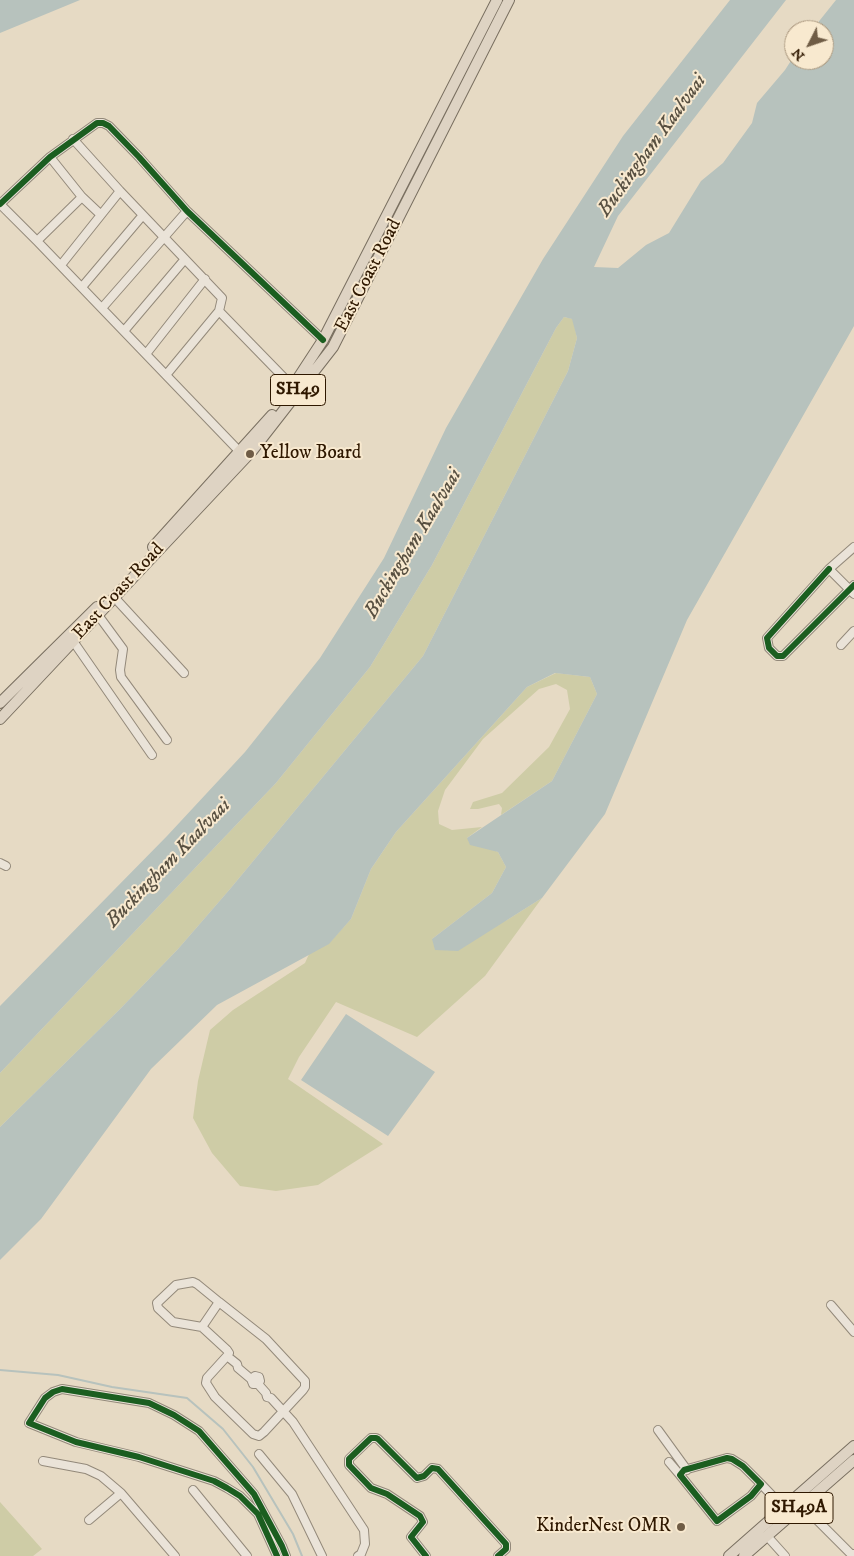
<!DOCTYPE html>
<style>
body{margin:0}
#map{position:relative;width:854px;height:1556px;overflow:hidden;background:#e6dac4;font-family:"IM FELL DW Pica",serif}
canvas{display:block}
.north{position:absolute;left:784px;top:20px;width:50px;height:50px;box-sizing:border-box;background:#f8e9cf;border:1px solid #a8957c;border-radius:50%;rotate:229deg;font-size:14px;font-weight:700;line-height:20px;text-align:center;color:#2f1800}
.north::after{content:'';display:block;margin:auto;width:18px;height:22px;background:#6f5c45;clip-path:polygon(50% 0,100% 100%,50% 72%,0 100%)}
</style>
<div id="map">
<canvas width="854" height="1556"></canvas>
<div class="north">N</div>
</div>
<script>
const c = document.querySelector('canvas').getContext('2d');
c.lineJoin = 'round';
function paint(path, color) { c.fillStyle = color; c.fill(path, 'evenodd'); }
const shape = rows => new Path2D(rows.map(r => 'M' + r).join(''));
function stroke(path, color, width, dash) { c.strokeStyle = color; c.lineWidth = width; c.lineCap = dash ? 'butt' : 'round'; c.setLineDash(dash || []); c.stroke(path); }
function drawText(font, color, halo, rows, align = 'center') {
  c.font = font + ' "IM FELL DW Pica",serif'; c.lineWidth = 4; c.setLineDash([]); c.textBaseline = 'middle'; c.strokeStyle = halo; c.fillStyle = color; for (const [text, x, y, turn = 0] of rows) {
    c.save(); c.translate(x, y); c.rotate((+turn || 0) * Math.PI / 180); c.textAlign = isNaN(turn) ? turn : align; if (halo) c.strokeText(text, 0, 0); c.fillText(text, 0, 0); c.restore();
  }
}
paint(shape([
 [564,317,573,319,577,338,568,371,423,656,230,889,178,949,120,1009,0,1127,0,1073,276,783,370,667,432,565,556,328],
 [556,673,590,677,597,694,552,781,501,815,502,808,499,804,478,809,470,809,473,802,502,793,549,747,570,709,567,690,556,684,539,689,483,739,445,790,438,811,439,824,452,830,482,827,467,838,498,852,506,867,492,893,432,939,507,920,542,898,485,976,417,1037,336,1002,299,1057,288,1079,383,1144,318,1185,276,1191,240,1186,212,1153,193,1118,198,1081,210,1030,233,1010,305,963,309,954,329,943,351,919,371,869,396,832,527,687],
 [0,1502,42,1549,33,1556,0,1556]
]), '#cecca6');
paint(shape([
 [0,0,80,0,0,33],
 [730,0,786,0,618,216,594,267,618,268,646,245,669,233,701,181,723,163,752,123,757,103,785,70,794,56,794,60,824,60,824,30,812,30,836,0,854,0,854,326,687,620,605,814,542,898,458,951,435,950,432,939,492,893,506,867,498,852,470,845,467,838,552,781,597,694,590,677,555,673,527,687,396,832,371,869,351,919,329,944,217,1005,151,1069,41,1219,0,1260,0,1127,120,1009,178,949,230,889,423,656,568,371,577,338,572,319,564,317,556,328,432,565,370,667,276,783,0,1073,0,1006,167,836,245,752,320,658,384,558,446,428,543,259,623,136],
 [346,1014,435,1072,388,1136,301,1080]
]), '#b7c2bd');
stroke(shape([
 [0,1370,58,1375,112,1387,187,1398,223,1429,253,1467,293,1534,302,1556]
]), '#b7c2bd', 2);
const minor = shape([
 [73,139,120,191,222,298,219,311,166,375],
 [50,157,82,197,100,214],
 [0,204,50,157,97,123,103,123,109,126,139,157,187,211,323,340],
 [0,204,37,241,239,451],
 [37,241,82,197],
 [61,265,120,191],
 [82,287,143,215],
 [102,308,187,211],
 [219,311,293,387],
 [124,331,185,259],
 [146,354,205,279],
 [854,547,829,569,854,594],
 [829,569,767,638,769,648,777,656,783,656,854,585],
 [114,597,184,673],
 [98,615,123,649,120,670,121,677,167,740],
 [73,641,152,755],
 [841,645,854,631],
 [0,863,6,866],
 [831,1305,854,1332],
 [202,1327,219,1302,197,1284,193,1282,176,1285,157,1303,158,1308,173,1322,202,1327,227,1350,229,1353,227,1356,207,1378,206,1383,215,1397,253,1434,259,1436,264,1432,303,1390,305,1387,305,1381,266,1339,219,1302],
 [227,1356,237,1364,238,1368,251,1379,253,1384,258,1384,266,1393,267,1397,271,1398,293,1422,364,1530,365,1544,361,1554,358,1556],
 [251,1379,255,1376,259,1377,260,1381,258,1384],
 [658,1430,687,1470],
 [259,1454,292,1494,322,1556],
 [727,1458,732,1459,743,1466,761,1484,751,1496,717,1521,680,1475,684,1470,727,1458],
 [43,1461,86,1469,101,1476,121,1493,175,1556],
 [669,1462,680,1475],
 [761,1484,784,1508],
 [193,1490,247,1556],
 [802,1505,851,1554,854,1554],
 [89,1520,121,1493],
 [767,1536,785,1556],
 [277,1556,258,1514,240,1496,227,1488,214,1481,139,1457,76,1442,29,1423,45,1398,53,1392,62,1389,149,1403,174,1415,199,1431,254,1494,282,1546,286,1556],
 [426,1556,411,1537,423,1522,420,1516,387,1494,371,1488,349,1465,349,1459,371,1438,376,1438,378,1439,417,1478,424,1476,432,1468,438,1469,506,1544,506,1549,498,1556]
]);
const major = shape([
 [291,389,323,340,497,0],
 [153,547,272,415],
 [0,703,97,607],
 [0,719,252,451,333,347,509,0],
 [729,1556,854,1446],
 [744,1556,854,1460]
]);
stroke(minor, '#93897a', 10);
stroke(major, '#796f60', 12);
stroke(minor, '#eae3d8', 8);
stroke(major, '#ded3c3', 10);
stroke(shape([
 [0,204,50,157,97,123,103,123,109,126,139,157,187,211,323,340],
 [829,569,767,638,769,648,777,656,783,656,854,585],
 [727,1458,732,1459,743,1466,761,1484,751,1496,717,1521,680,1475,684,1470,727,1458],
 [277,1556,258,1514,240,1496,227,1488,214,1481,139,1457,76,1442,29,1423,45,1398,53,1392,62,1389,149,1403,174,1415,199,1431,254,1494,282,1546,286,1556],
 [426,1556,411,1537,423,1522,420,1516,387,1494,371,1488,349,1465,349,1459,371,1438,376,1438,378,1439,417,1478,424,1476,432,1468,438,1469,506,1544,506,1549,498,1556]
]), '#1b5e20', 6);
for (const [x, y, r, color] of [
 [250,454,5,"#6f5c45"],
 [681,1527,5,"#6f5c45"]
]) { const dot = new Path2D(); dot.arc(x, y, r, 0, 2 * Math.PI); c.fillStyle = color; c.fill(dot); stroke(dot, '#f8e9cf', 2); }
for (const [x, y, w] of [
 [298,390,55],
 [799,1508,68]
]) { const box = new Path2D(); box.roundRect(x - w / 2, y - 15.5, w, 31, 4); c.fillStyle = '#f8e9cf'; c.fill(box); stroke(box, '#2f1800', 1); }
drawText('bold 18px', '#2f1800', null, [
 ["SH49",298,390],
 ["SH49A",799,1508]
]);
drawText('19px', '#2f1800', '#f8e9cf', [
 ["East Coast Road",369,276,-63],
 ["East Coast Road",119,592,-47]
]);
drawText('19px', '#2f1800', '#f8e9cf', [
 ["Yellow Board",260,454],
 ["KinderNest OMR",671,1527,"right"]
], 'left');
drawText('italic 20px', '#585041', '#f8e9cf', [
 ["Buckingham Kaalvaai",653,146,-54],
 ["Buckingham Kaalvaai",414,544,-59],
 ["Buckingham Kaalvaai",169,864,-46]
]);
</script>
